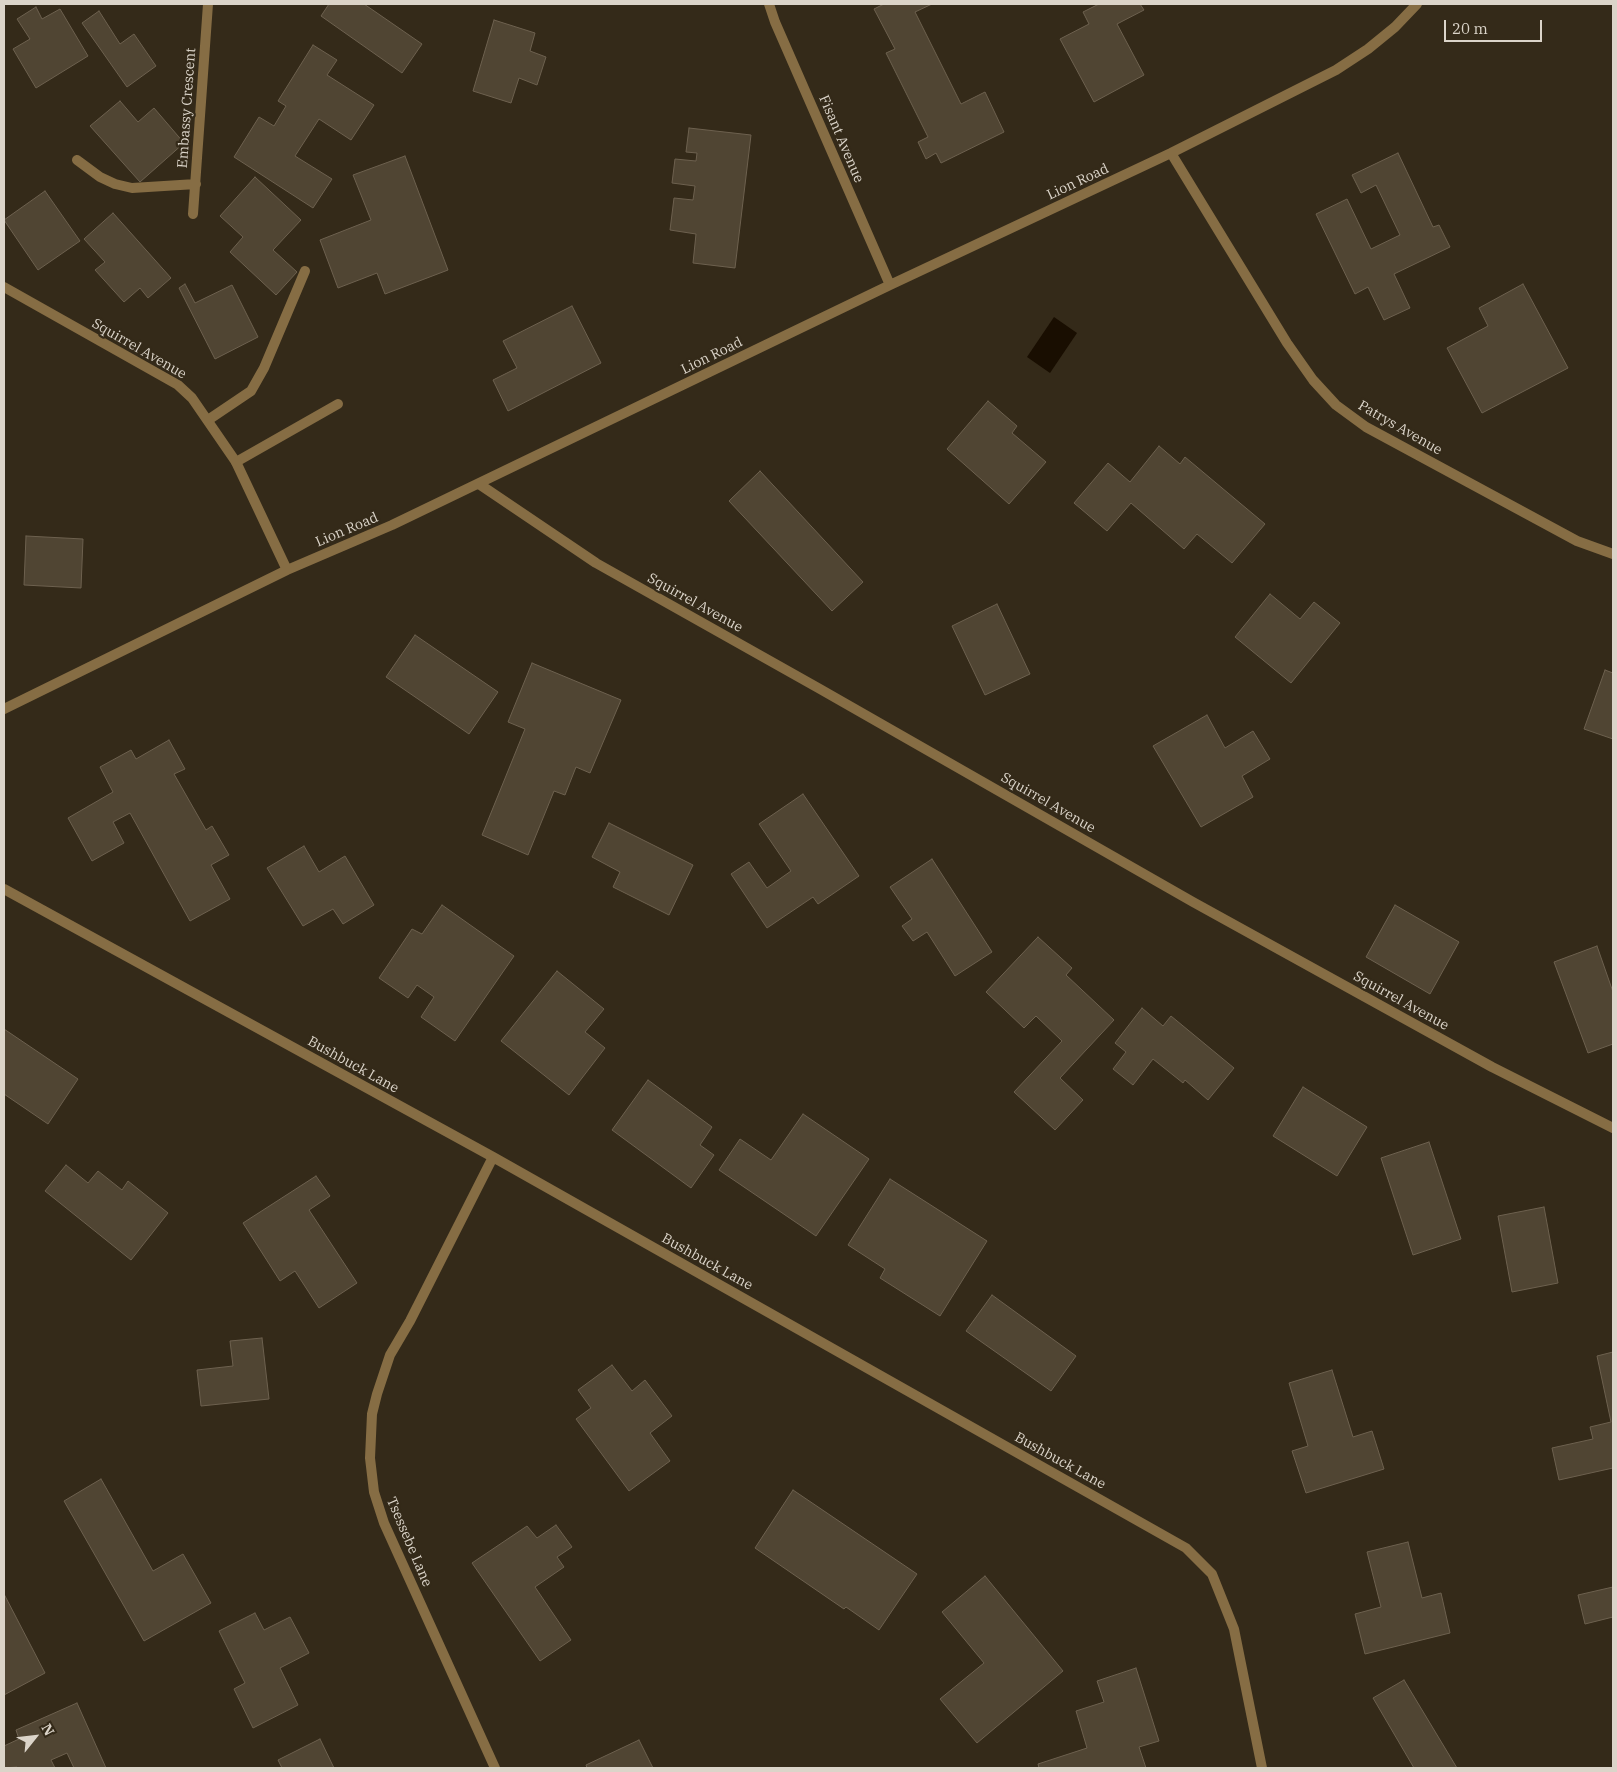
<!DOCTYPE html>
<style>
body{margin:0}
#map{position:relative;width:1617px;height:1772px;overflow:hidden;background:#342a19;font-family:"IBM Plex Serif",serif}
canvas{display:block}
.frame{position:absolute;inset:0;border:5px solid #dbd4c9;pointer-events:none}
.north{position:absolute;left:10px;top:1712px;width:50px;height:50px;-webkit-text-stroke:4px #342a19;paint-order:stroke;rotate:61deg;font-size:14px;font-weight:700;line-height:20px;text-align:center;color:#dbd4c9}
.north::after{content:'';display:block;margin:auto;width:18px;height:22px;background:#dbd4c9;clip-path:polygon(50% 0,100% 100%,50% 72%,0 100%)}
.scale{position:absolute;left:1444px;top:20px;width:98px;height:22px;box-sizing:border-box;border:2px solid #dbd4c9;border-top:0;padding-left:6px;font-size:15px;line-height:18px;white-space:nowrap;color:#dbd4c9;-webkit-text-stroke:4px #342a19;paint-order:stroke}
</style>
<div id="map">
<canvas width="1617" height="1772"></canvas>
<div class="frame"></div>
<div class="north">N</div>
<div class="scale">20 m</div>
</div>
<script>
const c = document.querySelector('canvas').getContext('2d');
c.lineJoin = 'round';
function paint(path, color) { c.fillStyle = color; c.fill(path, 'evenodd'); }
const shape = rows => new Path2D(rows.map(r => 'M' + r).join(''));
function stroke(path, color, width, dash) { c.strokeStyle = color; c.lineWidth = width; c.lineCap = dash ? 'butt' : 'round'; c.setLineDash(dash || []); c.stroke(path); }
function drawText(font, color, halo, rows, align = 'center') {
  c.font = font + ' "IBM Plex Serif",serif'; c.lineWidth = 4.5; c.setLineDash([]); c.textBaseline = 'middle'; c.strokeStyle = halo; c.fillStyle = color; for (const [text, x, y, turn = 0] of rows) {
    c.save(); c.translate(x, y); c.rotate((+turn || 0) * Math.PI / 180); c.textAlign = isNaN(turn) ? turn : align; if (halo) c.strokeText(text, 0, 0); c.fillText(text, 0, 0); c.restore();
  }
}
paint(shape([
 [1054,317,1077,333,1050,373,1027,357]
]), '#190e01');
const building = shape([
 [329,4,364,4,422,44,402,73,321,16,329,4],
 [884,4,932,4,915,12,961,104,985,92,1004,132,941,163,936,153,926,159,918,142,928,137,886,53,895,49,874,9,884,4],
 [1099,4,1140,4,1144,10,1117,24,1144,75,1094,102,1060,39,1089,24,1083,12,1099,4],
 [36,7,42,19,60,9,88,56,36,88,13,49,30,39,17,19,36,7],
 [99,11,120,44,134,34,156,66,127,87,82,23,99,11],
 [494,20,535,33,530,51,546,57,537,85,519,78,511,103,473,91,494,20],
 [313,45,337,60,327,75,374,105,351,140,319,119,295,156,332,179,313,208,234,157,259,117,274,126,286,106,278,101,313,45],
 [120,101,138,122,154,108,184,143,140,182,90,126,120,101],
 [689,128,751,135,735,268,693,263,696,234,670,230,674,198,693,200,695,186,672,183,675,159,696,161,697,153,686,152,689,128],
 [1398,153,1433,227,1439,225,1450,247,1394,274,1410,308,1384,320,1368,287,1355,294,1316,214,1347,199,1371,249,1400,235,1376,185,1361,193,1352,175,1398,153],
 [405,156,448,270,385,294,377,273,338,288,320,240,371,220,353,175,405,156],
 [255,177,301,220,273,250,297,272,276,295,230,252,243,237,220,216,255,177],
 [45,191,80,241,38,270,4,220,45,191],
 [113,213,171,278,148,298,140,288,124,302,95,270,105,262,84,239,113,213],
 [185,284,195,303,232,285,258,337,215,359,179,288,185,284],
 [1523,284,1568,368,1482,413,1447,348,1488,326,1479,308,1523,284],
 [572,306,601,363,508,411,493,380,517,368,503,341,572,306],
 [988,401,1017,426,1012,433,1046,462,1009,504,947,449,988,401],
 [1159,446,1180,464,1185,457,1265,524,1232,563,1197,534,1184,549,1131,503,1107,531,1074,503,1108,463,1130,482,1159,446],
 [760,471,863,582,832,611,729,501,760,471],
 [26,536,83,539,81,588,24,585,26,536],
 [1270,594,1300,619,1314,602,1340,623,1291,683,1235,637,1270,594],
 [997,604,1030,674,985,695,952,626,997,604],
 [415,635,498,692,469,734,386,677,415,635],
 [532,663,621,700,590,773,576,767,565,795,554,791,528,855,482,835,525,729,508,722,532,663],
 [1605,670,1613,673,1613,739,1584,729,1605,670],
 [1207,715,1225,748,1253,731,1270,759,1242,776,1253,797,1201,827,1153,746,1207,715],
 [169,740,185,769,174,774,206,830,212,826,229,855,211,865,230,899,190,921,130,813,113,822,124,843,92,861,68,818,113,792,100,767,131,750,136,759,169,740],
 [803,794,859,876,818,904,813,897,767,928,731,874,749,862,767,888,791,871,759,824,803,794],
 [609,823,693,865,669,915,613,887,620,872,592,857,609,823],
 [304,846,319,872,345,856,374,905,343,924,333,909,303,926,267,868,304,846],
 [932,859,992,952,955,976,927,932,913,941,902,926,912,919,890,887,932,859],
 [442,905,514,956,455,1041,421,1017,434,997,417,985,408,998,379,978,412,929,422,934,442,905],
 [1395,905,1459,942,1430,994,1366,957,1395,905],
 [1038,937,1072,968,1066,975,1114,1020,1060,1078,1083,1100,1055,1130,1014,1092,1062,1041,1036,1016,1024,1028,986,992,1038,937],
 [1597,946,1613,992,1613,1044,1588,1053,1554,962,1597,946],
 [557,971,604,1009,585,1032,605,1048,569,1095,501,1041,557,971],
 [1142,1008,1163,1026,1171,1016,1234,1068,1208,1100,1185,1080,1183,1083,1153,1059,1133,1085,1113,1069,1126,1052,1115,1043,1142,1008],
 [4,1029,78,1079,48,1124,4,1094,4,1029],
 [648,1080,712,1127,700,1145,714,1155,691,1188,612,1130,648,1080],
 [1303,1087,1367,1127,1337,1176,1273,1136,1303,1087],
 [803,1114,869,1159,816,1236,719,1170,740,1139,771,1160,803,1114],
 [1429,1142,1461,1239,1413,1255,1381,1158,1429,1142],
 [66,1165,88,1183,98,1171,122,1190,128,1181,168,1213,131,1260,45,1191,66,1165],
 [316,1176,330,1196,309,1210,357,1283,319,1308,295,1271,280,1281,243,1223,316,1176],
 [890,1179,987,1241,940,1316,880,1278,885,1269,848,1245,890,1179],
 [1544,1207,1558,1283,1512,1292,1498,1216,1544,1207],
 [992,1295,1076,1356,1051,1391,966,1331,992,1295],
 [262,1338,269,1399,201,1406,197,1370,233,1366,230,1341,262,1338],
 [1613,1352,1613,1468,1559,1480,1552,1448,1593,1439,1590,1427,1611,1422,1597,1356,1613,1352],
 [612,1365,632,1391,645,1380,672,1416,650,1433,670,1461,629,1491,576,1419,591,1408,578,1390,612,1365],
 [1332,1370,1353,1437,1372,1431,1384,1469,1306,1493,1292,1451,1308,1446,1289,1383,1332,1370],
 [101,1479,153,1571,183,1554,211,1603,144,1641,64,1501,101,1479],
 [793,1490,917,1574,879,1630,846,1607,844,1609,755,1548,793,1490],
 [556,1525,572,1547,557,1557,564,1567,535,1587,571,1640,540,1661,472,1563,527,1526,537,1538,556,1525],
 [1408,1542,1422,1598,1441,1593,1450,1633,1365,1654,1355,1614,1381,1607,1367,1552,1408,1542],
 [985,1576,1063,1671,977,1743,940,1699,984,1663,942,1612,985,1576],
 [1613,1587,1613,1617,1585,1624,1578,1595,1613,1587],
 [4,1594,45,1673,4,1695,4,1594],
 [255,1613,264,1630,290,1617,309,1653,280,1668,298,1705,253,1728,234,1689,245,1683,219,1631,255,1613],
 [1136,1668,1159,1741,1139,1747,1146,1768,1039,1768,1038,1764,1087,1748,1076,1711,1104,1702,1097,1681,1136,1668],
 [1404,1680,1457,1768,1414,1768,1373,1698,1404,1680],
 [77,1703,106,1768,74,1768,67,1753,51,1760,55,1768,18,1768,17,1767,4,1768,4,1746,19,1739,16,1730,77,1703],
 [320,1739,334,1768,282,1768,278,1760,320,1739],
 [639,1740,653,1768,587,1768,586,1765,639,1740]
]);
paint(building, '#504533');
stroke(building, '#6d614f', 1);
stroke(shape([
 [208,420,251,391,264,368,305,271],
 [236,462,338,404]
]), '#866d44', 10);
stroke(shape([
 [769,4,775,22,890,285],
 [1171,153,1287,343,1313,380,1336,405,1366,427,1577,541,1613,554],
 [77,160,100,177,115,184,132,188,196,184],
 [193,214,208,4],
 [4,287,178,385,192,398,236,462,287,570],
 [479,484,596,563,820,689,1193,902,1492,1067,1613,1128],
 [4,709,287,570,392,525,890,285,1171,153,1336,70,1368,49,1395,27,1417,4],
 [4,889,493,1157,1186,1548,1212,1574,1234,1629,1262,1768],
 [493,1157,410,1321,390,1355,377,1394,372,1414,370,1458,374,1492,384,1523,495,1768]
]), '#866d44', 10);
drawText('14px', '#dbd4c9', '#342a19', [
 ["Embassy Crescent",187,108,-86],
 ["Fisant Avenue",841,139,67],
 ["Lion Road",1078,182,-25],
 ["Squirrel Avenue",139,349,30],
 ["Lion Road",712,356,-26],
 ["Patrys Avenue",1400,428,30],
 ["Lion Road",347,530,-23],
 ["Squirrel Avenue",695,603,29],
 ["Squirrel Avenue",1048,803,30],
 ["Squirrel Avenue",1401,1001,29],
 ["Bushbuck Lane",353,1065,29],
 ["Bushbuck Lane",707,1262,29],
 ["Bushbuck Lane",1060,1461,29],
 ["Tsessebe Lane",409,1542,67]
]);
</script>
